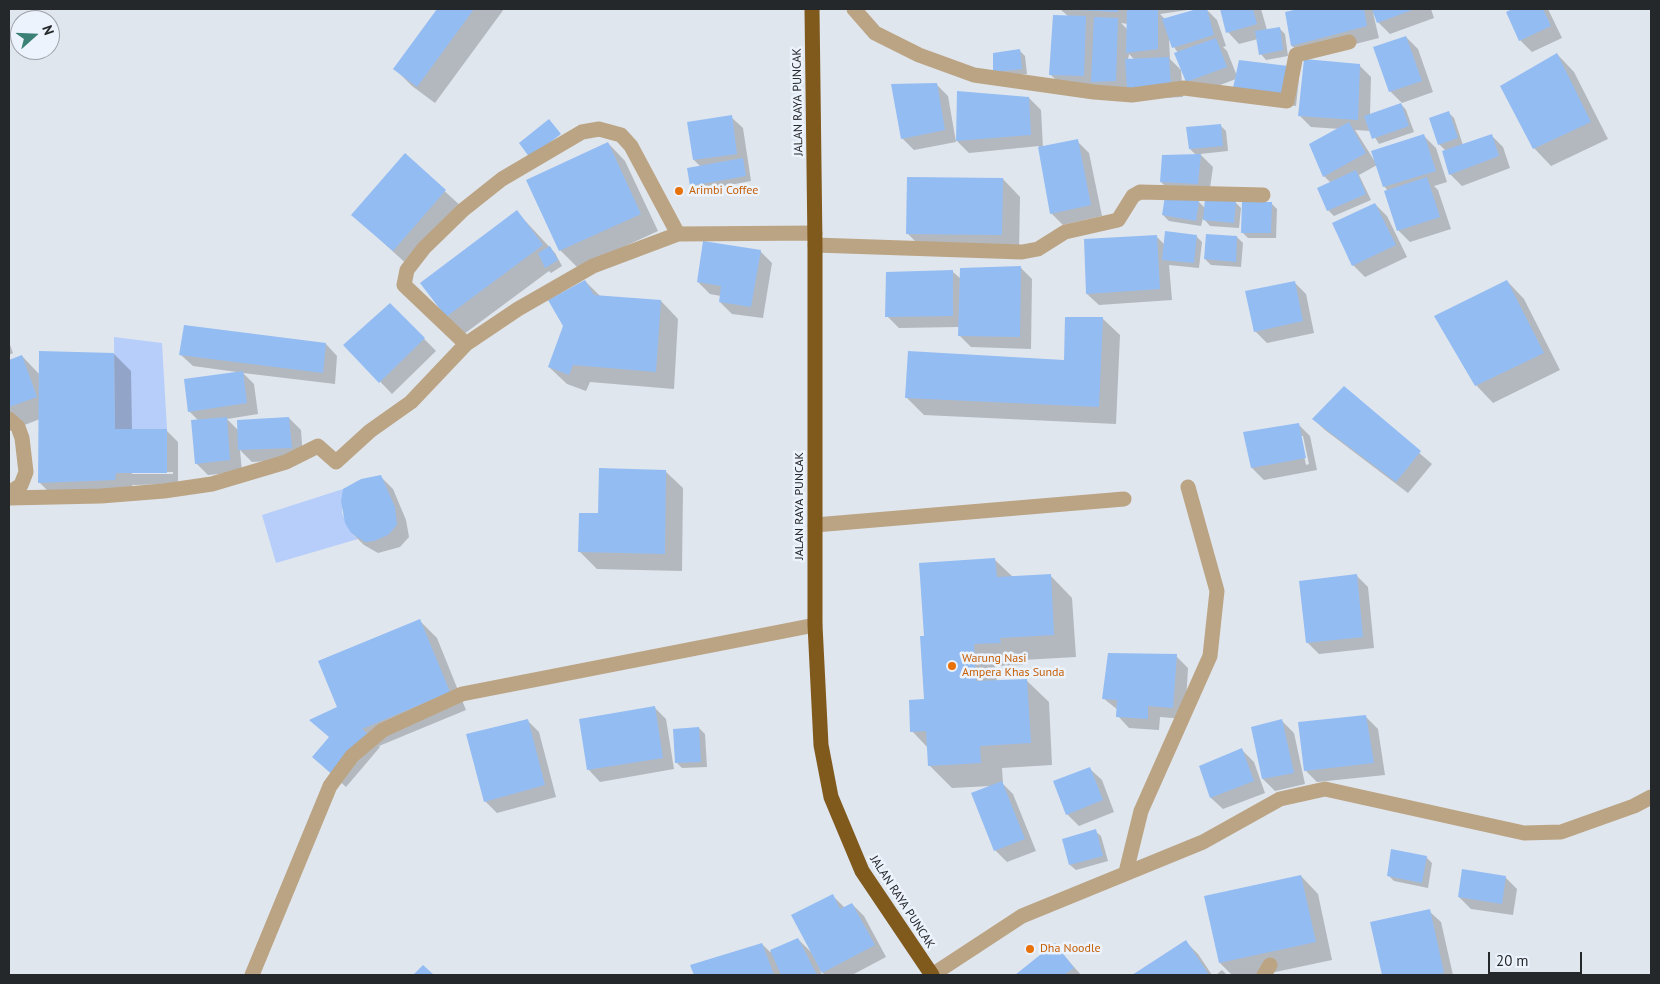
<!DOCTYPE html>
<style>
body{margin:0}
#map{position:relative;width:1660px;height:984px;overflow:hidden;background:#e0e6ee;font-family:"PT Sans",sans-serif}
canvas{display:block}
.frame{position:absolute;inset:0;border:10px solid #25282b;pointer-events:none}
.north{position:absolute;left:10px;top:10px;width:50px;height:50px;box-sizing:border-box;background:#edf3fc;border:1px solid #9da2a8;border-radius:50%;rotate:70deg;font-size:14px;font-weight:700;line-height:20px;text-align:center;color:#25282b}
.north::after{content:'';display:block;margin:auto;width:18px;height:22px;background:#3a8077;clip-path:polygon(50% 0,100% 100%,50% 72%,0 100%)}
.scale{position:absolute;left:1488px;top:952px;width:94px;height:22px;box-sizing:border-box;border:2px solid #25282b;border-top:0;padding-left:6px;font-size:15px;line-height:18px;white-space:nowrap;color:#25282b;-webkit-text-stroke:4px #edf3fc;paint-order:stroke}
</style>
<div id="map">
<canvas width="1660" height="984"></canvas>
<div class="frame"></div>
<div class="north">N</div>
<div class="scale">20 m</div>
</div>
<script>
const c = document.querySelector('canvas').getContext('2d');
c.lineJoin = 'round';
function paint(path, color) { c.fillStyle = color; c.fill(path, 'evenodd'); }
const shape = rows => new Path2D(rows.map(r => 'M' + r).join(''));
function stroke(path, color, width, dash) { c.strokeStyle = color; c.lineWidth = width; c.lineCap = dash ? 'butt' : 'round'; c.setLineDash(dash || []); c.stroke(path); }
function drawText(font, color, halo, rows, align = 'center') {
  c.font = font + ' "PT Sans",sans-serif'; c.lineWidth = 5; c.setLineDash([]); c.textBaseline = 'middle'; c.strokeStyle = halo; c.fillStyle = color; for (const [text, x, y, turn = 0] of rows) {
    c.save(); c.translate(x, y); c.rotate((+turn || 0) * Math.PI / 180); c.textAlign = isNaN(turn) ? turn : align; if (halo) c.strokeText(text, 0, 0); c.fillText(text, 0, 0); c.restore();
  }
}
paint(shape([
 [114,337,162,343,167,429,115,429],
 [343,489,342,513,351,533,358,539,276,563,262,515]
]), '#b7cefb');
paint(shape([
 [438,9,504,9,435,103,412,86,395,69],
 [1060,9,1194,9,1160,14,1165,19,1198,9,1206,9,1217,20,1226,46,1223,47,1227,51,1237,76,1287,67,1299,79,1296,106,1246,99,1236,79,1199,93,1187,81,1178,53,1169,39,1170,59,1181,70,1183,97,1140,99,1063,87,1051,75,1069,17],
 [1121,23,1128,24,1128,30],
 [1129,54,1135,60,1128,60],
 [1221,9,1261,9,1267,30,1279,28,1285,34,1288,56,1266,60,1261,54,1258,39,1239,44,1228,32],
 [1303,9,1431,9,1434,18,1390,34,1378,22,1373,13,1379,38,1304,57,1292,46,1287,13],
 [1515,9,1548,9,1562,38,1532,52,1520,40,1507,12],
 [1406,37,1418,49,1433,92,1402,103,1390,91],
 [1019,50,1025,56,1027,74,1000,77,994,54],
 [1557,54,1574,72,1608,139,1551,166,1534,148],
 [1359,65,1371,77,1370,115,1401,104,1406,110,1414,132,1379,144,1371,131,1355,130,1374,160,1424,136,1436,148,1447,182,1434,186,1438,190,1451,229,1410,242,1398,230,1388,191,1384,186,1377,165,1359,175,1371,200,1334,216,1328,210,1318,188,1331,183,1324,176,1340,129,1311,127,1299,115],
 [936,84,948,96,956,142,914,150,902,138],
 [958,93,1029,98,1041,110,1043,148,1077,141,1089,153,1102,216,1063,225,1051,213,1039,146,969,153,957,141],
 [1448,112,1454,118,1463,145,1491,135,1503,147,1510,168,1462,186,1450,174,1446,151,1439,144],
 [731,117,743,128,751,181,697,191,691,186,701,167,694,160],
 [1220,125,1226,131,1228,151,1200,154,1213,167,1209,195,1173,194,1161,182,1196,155,1190,149],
 [608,143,625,161,658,231,578,268,560,250],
 [405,155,463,208,411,268,353,215],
 [1003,179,1020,197,1019,252,925,251,907,233],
 [1199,202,1206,209,1235,202,1241,208,1239,228,1210,226,1203,218,1201,226,1169,221,1163,215],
 [1271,203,1277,209,1276,238,1248,238,1242,232],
 [1375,204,1387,216,1407,257,1365,277,1353,265,1333,224],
 [517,212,555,253,562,266,551,273,549,271,464,334,447,317],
 [1156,236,1165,245,1196,236,1202,242,1199,268,1169,265,1172,300,1099,305,1087,294],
 [1237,237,1243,243,1241,267,1211,265,1205,259],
 [760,251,772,263,763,318,732,314,720,302,721,296,710,294,698,282],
 [1020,267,1032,279,1031,349,971,347,959,335,959,327,899,328,887,316,953,272,961,279],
 [585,281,601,297,661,301,678,319,674,389,590,382,586,391,567,384,549,367],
 [1507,281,1524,299,1560,370,1493,403,1476,385],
 [1294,282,1306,294,1314,333,1267,343,1255,331],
 [390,304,436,351,392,394,345,345],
 [1102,318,1120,335,1116,424,924,415,906,397,1066,361],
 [9,342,13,353,9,355],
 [326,344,337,356,335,384,243,373,254,384,258,414,227,419,239,431,289,418,301,430,303,459,252,462,240,450,242,472,208,475,196,463,199,421,189,411,237,372,193,366,181,355],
 [114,354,131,371,132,430,166,430,178,442,178,484,132,485,132,497,57,500,40,483,40,419,9,431,9,361,22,356,40,375],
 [132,472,173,472,173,474,132,474],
 [1344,388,1432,464,1408,493,1325,430,1313,419],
 [1298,424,1310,436,1317,470,1264,480,1252,468,1245,433],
 [1300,436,1303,436,1309,464,1306,465],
 [665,471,683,488,682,571,597,569,580,552,599,514],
 [381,477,393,489,406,520,409,537,400,547,378,553,364,545,352,533],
 [995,560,1013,577,1050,575,1072,598,1076,657,1022,660,1023,665,995,666,997,682,1026,680,1049,702,1052,765,1002,768,1003,784,1013,794,1036,851,1007,862,995,850,990,786,952,788,930,766,928,748,912,731,925,701,925,638],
 [1356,575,1368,587,1374,648,1319,654,1307,642],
 [420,621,437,638,466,710,379,746,380,747,346,787,313,757,330,738,338,707],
 [1176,656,1188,668,1185,719,1160,717,1159,730,1129,728,1118,716,1118,710,1103,698],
 [654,707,666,719,674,769,600,782,589,770,580,720],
 [1366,717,1378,729,1385,775,1317,782,1306,771],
 [527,720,539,732,556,797,497,813,485,801],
 [1282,721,1294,733,1305,784,1275,791,1263,779,1252,728],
 [699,728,705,734,707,767,682,768,677,763],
 [1242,750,1254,762,1265,793,1223,809,1211,798,1201,766],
 [1090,769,1102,780,1114,812,1079,826,1067,814],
 [1095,831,1101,836,1108,861,1076,870,1070,865],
 [1426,857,1432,863,1428,888,1394,881,1388,875],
 [1301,876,1318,894,1332,960,1261,975,1232,975,1220,963],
 [1505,877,1517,889,1513,915,1471,909,1459,897],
 [832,895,845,908,852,904,864,916,886,957,852,975,825,975,820,970,822,975,695,975,692,966,762,944,770,952,798,939,812,953],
 [1429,911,1441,922,1453,975,1383,975,1371,923],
 [1186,942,1198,954,1212,975,1134,975],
 [1055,945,1081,975,1017,975],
 [1222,970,1227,975,1216,975]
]), '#0003');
paint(shape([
 [437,9,474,9,417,87,393,69],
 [1077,9,1118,9,1118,12,1077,10],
 [1127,9,1158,10,1158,49,1126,53],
 [1197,9,1207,9,1214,35,1172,48,1162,19],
 [1220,9,1253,9,1257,24,1226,33],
 [1298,9,1364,9,1367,26,1291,46,1285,12],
 [1372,9,1415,9,1377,23],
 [1512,9,1543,9,1551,26,1519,41,1506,12],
 [1053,15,1086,16,1084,76,1049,75],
 [1094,17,1118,18,1116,81,1091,82],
 [1280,27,1283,50,1259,55,1255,31],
 [1406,36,1422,81,1389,92,1373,47],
 [1216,38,1227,67,1186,82,1174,53],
 [1020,49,1022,69,993,72,993,53],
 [1557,53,1591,122,1533,149,1500,86],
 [1169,57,1171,85,1127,88,1125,59],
 [1304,59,1360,64,1358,120,1298,116],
 [1239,60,1288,66,1285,95,1233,88],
 [937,83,945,130,901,139,891,84],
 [957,91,1029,97,1031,135,956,141],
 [1401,103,1409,126,1372,139,1364,116],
 [1449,111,1458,138,1438,145,1429,118],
 [732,115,737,154,693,160,687,122],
 [549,119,561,134,530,158,519,143],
 [1349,122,1366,153,1323,177,1309,144],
 [1221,124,1223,146,1189,149,1186,127],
 [1424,134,1436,171,1383,187,1371,151],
 [1492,134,1499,156,1449,175,1442,151],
 [1078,139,1091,205,1050,214,1038,147],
 [608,142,641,214,559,251,526,180],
 [405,153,446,190,393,251,351,215],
 [1201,154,1198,184,1160,182,1162,155],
 [743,158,746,176,690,186,687,168],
 [1356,170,1366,194,1327,211,1317,188],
 [907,177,1003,178,1002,235,906,234],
 [1427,177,1440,217,1397,231,1384,191],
 [1165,196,1199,201,1196,221,1162,215],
 [1205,198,1236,201,1234,223,1203,220],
 [1242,202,1272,202,1271,233,1241,233],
 [1375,203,1396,245,1352,266,1332,223],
 [517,210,543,245,446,317,420,283],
 [1165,231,1197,235,1194,263,1162,260],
 [1206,234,1237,236,1236,262,1204,259],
 [1157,235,1160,289,1086,294,1084,239],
 [703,241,761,250,751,307,719,302,721,286,697,282],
 [550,246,558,260,545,268,538,253],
 [1021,266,1020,337,958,336,960,268],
 [953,270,953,316,885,317,886,272],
 [585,280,594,295,661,300,656,372,573,365,569,375,548,367,563,326,548,300],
 [1507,280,1544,353,1475,386,1434,316],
 [1295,281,1303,321,1254,332,1245,291],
 [390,303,425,338,379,383,343,345],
 [1065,317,1103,317,1099,407,905,398,908,351,1064,360],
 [184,325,326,343,323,373,179,355],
 [39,351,114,353,115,429,167,429,167,473,116,473,115,480,38,483],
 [22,355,37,397,9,407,9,360],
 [243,371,247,403,188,412,184,379],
 [1344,386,1421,451,1396,482,1312,419],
 [227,417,230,460,195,464,191,420],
 [289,417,292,448,238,450,237,420],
 [1299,423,1306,458,1251,468,1243,432],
 [599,468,666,470,665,554,578,552,579,513,598,513],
 [381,475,395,507,397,525,388,535,374,541,365,542,351,533,345,523,341,501,343,489,361,479],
 [995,558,997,577,1051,574,1054,635,1000,638,1001,643,974,644,976,681,1027,679,1031,743,980,746,981,763,928,766,926,731,910,732,909,700,924,699,920,636,924,636,919,563],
 [1357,574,1363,637,1306,643,1299,581],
 [420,619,450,692,362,729,369,735,334,776,312,757,329,737,309,720,337,707,318,661],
 [1108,653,1177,654,1173,708,1148,706,1148,719,1116,717,1117,700,1102,699],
 [655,706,663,758,587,770,579,719],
 [1366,715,1374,763,1304,771,1298,722],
 [528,719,545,785,484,802,466,734],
 [1282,719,1294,773,1262,779,1251,727],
 [699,727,701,762,675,763,673,729],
 [1242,748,1254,781,1210,798,1199,766],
 [1090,767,1103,800,1066,815,1053,781],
 [1002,781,1025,839,994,851,971,793],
 [1096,829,1103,856,1069,865,1062,839],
 [1391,849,1427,856,1422,883,1387,876],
 [1462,869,1506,876,1502,904,1458,897],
 [1301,875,1316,942,1219,963,1204,896],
 [833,894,840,909,852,903,875,945,822,973,791,915],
 [1430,909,1444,973,1435,975,1382,975,1370,922],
 [798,938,817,975,781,975,770,950],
 [1186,940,1209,975,1132,975],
 [762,943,774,975,694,975,690,965],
 [1055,943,1074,968,1064,975,1015,975],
 [423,965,434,975,413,975]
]), '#93bcf3');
stroke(shape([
 [854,9,875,33,919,55,974,75,1094,92,1132,95,1184,88,1287,101,1296,55,1349,42],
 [815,245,1022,252,1038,249,1065,232,1118,220,1133,196,1140,192,1263,195],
 [466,344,404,285,407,270,424,248,463,210,502,179,582,132,599,129,621,135,631,146,678,234],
 [9,419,18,427,22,438,26,472,21,485,9,493],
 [9,498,101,496,164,491,212,484,286,462,318,446,336,462,370,431,411,402,466,344,518,309,593,266,678,234,815,233],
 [815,525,1124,499],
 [1126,872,1141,811,1210,656,1217,591,1188,487],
 [252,975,330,786,352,756,383,730,462,694,815,625],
 [932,975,1022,916,1203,842,1280,799,1325,789,1524,833,1561,832,1634,806,1651,797],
 [1264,975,1270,965]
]), '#bba484', 15);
stroke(shape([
 [812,9,815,245,815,625,821,745,831,797,862,871,932,975]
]), '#80591c', 15);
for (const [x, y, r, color] of [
 [679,191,5,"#e8710a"],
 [952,666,5,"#e8710a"],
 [1030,949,5,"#e8710a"]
]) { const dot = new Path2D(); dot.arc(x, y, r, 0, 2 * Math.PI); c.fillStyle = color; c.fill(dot); stroke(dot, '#edf3fc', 2); }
drawText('12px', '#25282b', '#edf3fc', [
 ["JALAN RAYA PUNCAK",798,102,-91],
 ["JALAN RAYA PUNCAK",800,506,-90],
 ["JALAN RAYA PUNCAK",902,902,57]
]);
drawText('12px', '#c56008', '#edf3fc', [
 ["Arimbi Coffee",689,191],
 ["Warung Nasi",962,659],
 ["Ampera Khas Sunda",962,673],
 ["Dha Noodle",1040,949]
], 'left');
</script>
